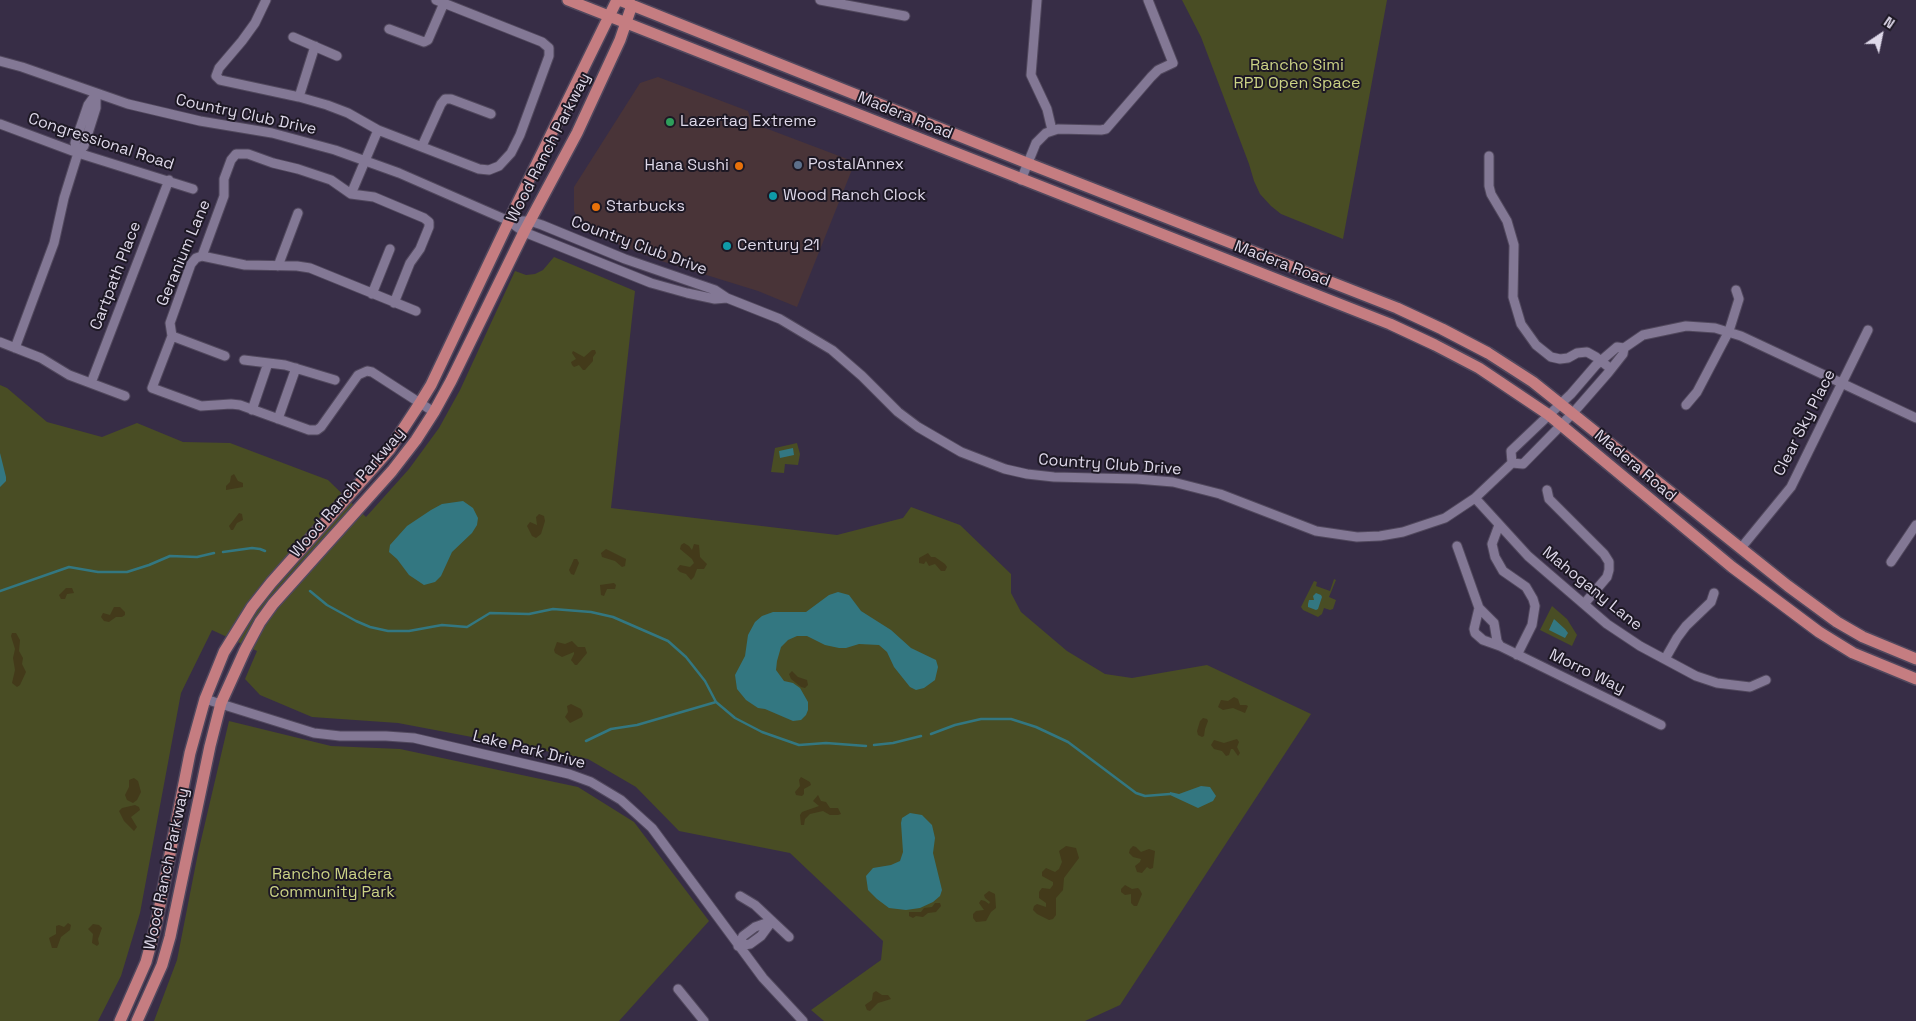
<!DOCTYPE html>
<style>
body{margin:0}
#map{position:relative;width:1916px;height:1021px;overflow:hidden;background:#372d46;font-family:"Space Grotesk",sans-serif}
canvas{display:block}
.north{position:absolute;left:1856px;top:10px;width:50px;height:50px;-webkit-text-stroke:4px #1d1824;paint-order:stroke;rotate:34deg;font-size:14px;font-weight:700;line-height:20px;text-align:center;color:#ded8e9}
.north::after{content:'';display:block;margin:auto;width:18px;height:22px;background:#ded8e9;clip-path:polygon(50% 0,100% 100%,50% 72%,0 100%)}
</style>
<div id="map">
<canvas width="1916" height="1021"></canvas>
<div class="north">N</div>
</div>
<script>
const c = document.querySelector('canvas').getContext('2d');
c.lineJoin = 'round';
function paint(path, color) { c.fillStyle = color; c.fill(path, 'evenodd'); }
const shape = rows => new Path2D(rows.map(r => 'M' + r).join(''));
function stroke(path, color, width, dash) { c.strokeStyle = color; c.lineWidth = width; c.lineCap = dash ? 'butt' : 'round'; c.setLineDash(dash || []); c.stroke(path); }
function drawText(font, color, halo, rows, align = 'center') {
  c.font = font + ' "Space Grotesk",sans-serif'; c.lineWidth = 4; c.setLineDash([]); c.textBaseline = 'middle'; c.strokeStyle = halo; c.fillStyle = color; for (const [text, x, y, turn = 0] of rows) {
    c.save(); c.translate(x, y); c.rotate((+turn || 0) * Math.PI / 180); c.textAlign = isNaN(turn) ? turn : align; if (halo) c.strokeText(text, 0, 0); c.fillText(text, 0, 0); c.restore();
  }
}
paint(shape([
 [658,77,748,111,752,123,855,162,797,307,758,291,658,260,585,231,581,224,574,211,574,187,640,83]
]), '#493438');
paint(shape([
 [1182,0,1387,0,1343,239,1281,214,1271,206,1260,194,1254,181,1249,164,1201,37],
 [554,257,635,291,611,508,837,535,903,518,911,507,960,525,1011,574,1011,593,1021,612,1067,651,1105,674,1132,678,1207,665,1311,714,1120,1005,1085,1021,824,1021,811,1010,881,960,883,941,790,853,679,831,636,787,588,759,398,723,312,717,260,695,245,679,257,651,212,630,181,693,140,913,121,976,98,1021,0,1021,0,385,7,388,47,422,102,437,137,423,183,442,230,443,328,480,366,517,409,469,439,428,460,390,515,271,526,275,535,274,543,270],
 [797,443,800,454,798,465,785,464,784,473,771,472,775,448],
 [1334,579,1336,580,1329,597,1336,600,1333,609,1330,610,1324,608,1322,614,1318,617,1303,610,1301,607,1314,581,1317,582,1316,586,1330,591],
 [1552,606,1567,619,1577,635,1572,646,1540,630],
 [229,721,331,746,400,749,578,787,634,822,709,921,619,1021,154,1021,177,960,198,853]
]), '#494d24');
paint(shape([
 [592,350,595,350,596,353,593,357,593,361,585,370,583,370,579,365,574,367,572,365,571,362,576,359,572,353,573,351,584,357],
 [234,474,238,481,243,483,243,487,226,490,226,486,230,482,231,476],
 [239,513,242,514,243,520,237,523,233,530,231,530,229,526],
 [539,514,544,516,545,521,541,534,536,538,532,536,527,526,530,522,537,525,536,517],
 [684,543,689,546,692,550,694,544,699,545,700,557,707,564,704,569,697,569,694,577,691,580,686,574,680,572,677,569,680,565,690,567,694,563,692,559,680,549,681,545],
 [606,549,626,559,625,566,622,567,615,561,602,557,601,553],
 [928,553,931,557,935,557,945,564,947,567,945,571,941,571,935,564,929,566,926,561,924,564,919,563,919,558],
 [574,559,577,559,579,563,574,575,571,574,569,570],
 [614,583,616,585,615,589,607,589,604,596,601,595,600,585],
 [66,588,72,588,74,593,67,594,65,599,61,599,59,595],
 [114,607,120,607,125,612,125,615,122,617,116,617,109,622,104,621,101,617,103,613,110,615],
 [12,633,16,633,20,640,19,651,23,658,22,664,26,672,20,685,17,687,12,683,15,670,13,658,15,649,11,636],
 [572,641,578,647,585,647,587,653,577,665,575,665,571,660,574,654,574,652,562,657,555,653,554,650,557,642,565,644],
 [792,671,798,677,807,680,808,685,805,688,801,687,791,679,789,674],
 [1234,697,1238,699,1240,705,1246,705,1248,706,1245,713,1233,708,1223,710,1218,707,1221,700,1228,701],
 [571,704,581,709,583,714,582,717,570,723,565,717,568,712,567,706],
 [1203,718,1207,719,1208,721,1205,729,1204,736,1202,737,1198,735,1197,731,1200,721],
 [1237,739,1239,742,1237,747,1240,753,1238,756,1233,749,1231,749,1229,755,1226,756,1222,751,1214,749,1211,745,1214,740,1224,743],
 [801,777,810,782,811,785,804,789,804,794,802,796,796,795,795,792,800,786,799,780],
 [134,778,138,781,141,792,137,800,133,803,127,800,125,795,129,787,129,780],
 [818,795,821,801,826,802,830,808,838,808,841,814,838,815,830,815,823,811,810,814,805,819,804,825,801,825,800,815,802,812,819,806,813,801],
 [135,805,139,807,140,810,131,817,137,827,134,831,124,821,119,811,122,808],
 [1066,846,1076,848,1079,858,1064,878,1063,890,1056,898,1056,915,1053,919,1049,920,1037,914,1033,910,1034,906,1037,904,1046,907,1046,903,1039,898,1039,892,1042,888,1050,889,1053,885,1053,882,1042,876,1042,872,1046,868,1055,872,1059,869,1062,862,1059,851],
 [1133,846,1136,847,1141,852,1149,849,1155,851,1153,868,1150,869,1147,867,1142,873,1137,872,1135,866,1140,862,1141,859,1133,857,1129,853,1130,849],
 [1125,885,1132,889,1138,888,1140,890,1142,894,1137,906,1134,906,1131,903,1131,894,1125,895,1121,892,1121,889],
 [989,891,995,894,996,908,991,912,986,921,976,922,973,918,973,914,976,911,984,910,979,903,981,900,985,901,989,904,990,902,985,898,984,895],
 [935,903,940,903,941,906,936,912,928,913,923,917,916,916,913,918,909,916,909,912,921,912,924,908,932,907],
 [68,923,71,925,70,930,61,937,57,948,52,948,49,938,56,934,56,926,59,925,64,927],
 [93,924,99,925,102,928,98,939,99,944,97,946,92,943,93,934,88,929],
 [876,991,882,995,888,995,891,999,878,1003,870,1011,867,1010,865,1005,872,1000,873,993]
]), '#433a1a');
paint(shape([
 [793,448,794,455,780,458,779,451],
 [0,453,6,477,6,481,0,487],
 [463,501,473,508,478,518,477,525,472,533,452,552,441,576,435,582,424,585,409,575,397,559,389,552,390,545,407,526,431,510,442,504],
 [838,592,849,595,861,611,891,630,911,648,936,660,938,667,935,680,924,688,916,690,910,687,894,667,887,652,879,645,859,644,846,648,839,648,825,645,807,636,797,636,788,640,781,647,777,661,776,670,784,681,793,683,800,688,808,702,808,710,806,715,801,720,793,721,765,709,758,708,746,700,737,689,735,675,745,656,748,635,755,622,762,616,773,612,806,612,829,595],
 [1316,593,1321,595,1322,597,1318,609,1316,610,1308,607,1308,604,1309,600,1314,600,1313,596],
 [1554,619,1565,629,1568,633,1565,638,1549,630],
 [1201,786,1210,787,1216,796,1213,801,1198,808,1170,795,1170,792,1179,794],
 [910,813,922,815,932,825,935,838,933,853,942,890,940,896,933,902,920,908,906,910,889,908,877,899,868,890,866,876,873,868,891,865,900,861,903,852,901,823,902,818]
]), '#337781');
stroke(shape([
 [223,552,252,548,260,549,265,551],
 [0,591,69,567,98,572,127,572,149,565,170,556,197,557,214,553],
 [310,591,327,605,356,621,370,627,388,631,409,631,442,625,467,627,490,613,529,614,553,609,591,612,613,617,668,641,686,657,705,681,716,702,735,718,762,732,799,745,826,743,866,746],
 [931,734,955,725,981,719,1011,719,1036,727,1068,742,1136,793,1145,796,1170,794],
 [586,741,611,729,637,725,716,702],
 [874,745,893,743,921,736]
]), '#337781', 2.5);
const minor = shape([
 [266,0,255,23,242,41,219,68,216,76,220,80,299,97,327,105,348,113,378,130,479,169,489,170,499,166,511,153,520,135,549,56,549,48,542,42,436,0],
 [820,0,905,16],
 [1037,0,1031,75,1047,109,1052,130],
 [389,29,424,42,428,40,444,3],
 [293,37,337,56],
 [0,61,22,67,128,104,200,121,272,133,335,150,399,173,509,221,524,232,651,283,687,293,715,299,727,298],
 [299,97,315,46],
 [0,124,78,153,193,189],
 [422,146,441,104,445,99,451,99,491,114],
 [78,153,75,143,88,105,96,94],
 [1489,156,1489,186,1491,194,1507,221,1514,245,1513,297,1521,324,1536,345,1551,357,1560,359,1568,358,1577,353,1587,352,1596,357,1611,369],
 [1021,180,1036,143,1046,133,1058,129,1101,130,1106,129,1151,77,1158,70,1173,63,1148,0],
 [351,194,378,130],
 [509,221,530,221,542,225,625,259,715,290,727,298,780,319,832,350,862,376,898,412,918,427,961,452,1005,469,1027,474,1054,477,1137,479,1173,482,1220,494,1316,531,1357,537,1380,536,1403,532,1445,518,1475,498,1512,463],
 [202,256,245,265,297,266,310,268,416,311],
 [278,266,298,213],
 [372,294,390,249],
 [172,336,152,388,201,406,231,404,240,405,309,430,317,430,321,427,358,375,367,371,372,372,434,412],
 [0,342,41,358,69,375,125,396],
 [15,348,54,243,64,198,78,153,84,146,96,108,96,94],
 [225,356,172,336,170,323,191,264,196,258,202,256,224,196,224,179,231,160,236,154,248,154,273,163,298,169,331,180,351,194,374,197,424,218,429,222,429,227,420,249,410,263,394,303],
 [244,360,285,365,335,380],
 [91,383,169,180],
 [1686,405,1697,392,1729,331,1739,299,1736,290],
 [252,410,268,363],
 [278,419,296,368],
 [1512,463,1511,451,1571,394,1596,365,1617,347,1624,348,1643,335,1686,326,1715,328,1741,336,1916,418],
 [1512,463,1523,464,1573,413,1608,373,1623,354,1624,348],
 [1547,490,1549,499,1604,554,1609,562,1609,570,1607,577,1584,604],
 [1475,498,1528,556,1607,624,1640,646,1696,676,1717,683,1750,687,1766,680],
 [1499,525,1492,544,1495,557,1503,571,1526,587,1533,599,1535,606,1532,625,1517,655],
 [1457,546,1479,608,1494,623,1497,641,1500,646],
 [1741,548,1791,487,1868,330],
 [1891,562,1916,525],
 [1479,608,1474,629,1475,633,1483,640,1500,646,1661,725],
 [1665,659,1677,638,1686,626,1711,602,1714,593],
 [205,699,314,733,340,736,386,736,414,738,569,774,591,782,621,800,652,828,763,978,803,1021],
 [740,896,755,905,789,937],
 [738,946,750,944,761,936,772,921],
 [738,946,743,936,755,927,772,921],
 [678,989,704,1021]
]);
const major = shape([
 [568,0,1390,324,1435,345,1479,368,1549,415,1732,567,1819,632,1853,653,1916,679],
 [619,0,1027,163,1397,308,1442,329,1488,353,1533,382,1788,586,1837,622,1863,637,1916,659],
 [120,1021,146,962,156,925,190,753,205,699,224,652,252,607,271,583,390,449,420,403,431,385,517,204,617,0],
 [137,1021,162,965,170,937,210,746,221,703,245,650,260,622,273,604,392,471,416,440,434,412,451,381,524,232,577,133,620,40,632,5]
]);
stroke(minor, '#51485d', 11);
stroke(major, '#51485d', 14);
stroke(minor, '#837895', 9);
stroke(major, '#c57d81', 11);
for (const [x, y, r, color] of [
 [670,122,5,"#2e9e5b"],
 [798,165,5,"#5c6f8a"],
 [739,166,5,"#e8710a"],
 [773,196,5,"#0f9aa8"],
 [596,207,5,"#e8710a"],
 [727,246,5,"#0f9aa8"]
]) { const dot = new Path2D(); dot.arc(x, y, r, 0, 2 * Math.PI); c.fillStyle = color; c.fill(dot); stroke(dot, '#1d1824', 2); }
drawText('16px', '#cbd285', '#1d1824', [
 ["Rancho Simi",1297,66],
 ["RPD Open Space",1297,84],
 ["Rancho Madera",332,875],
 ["Community Park",332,893]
]);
drawText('16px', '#ded8e9', '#1d1824', [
 ["Country Club Drive",246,115,12],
 ["Madera Road",905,116,22],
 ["Congressional Road",101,142,18],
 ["Wood Ranch Parkway",549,148,-63],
 ["Country Club Drive",639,246,20],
 ["Geranium Lane",184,253,-67],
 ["Madera Road",1282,264,21],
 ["Cartpath Place",116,276,-69],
 ["Clear Sky Place",1805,423,-63],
 ["Country Club Drive",1110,465,4],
 ["Madera Road",1635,466,40],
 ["Wood Ranch Parkway",348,493,-49],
 ["Mahogany Lane",1592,589,39],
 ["Morro Way",1587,672,26],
 ["Lake Park Drive",529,750,14],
 ["Wood Ranch Parkway",167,869,-78]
]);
drawText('16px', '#ded8e9', '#1d1824', [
 ["Lazertag Extreme",680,122],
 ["PostalAnnex",808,165],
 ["Hana Sushi",729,166,"right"],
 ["Wood Ranch Clock",783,196],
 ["Starbucks",606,207],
 ["Century 21",737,246]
], 'left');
</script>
